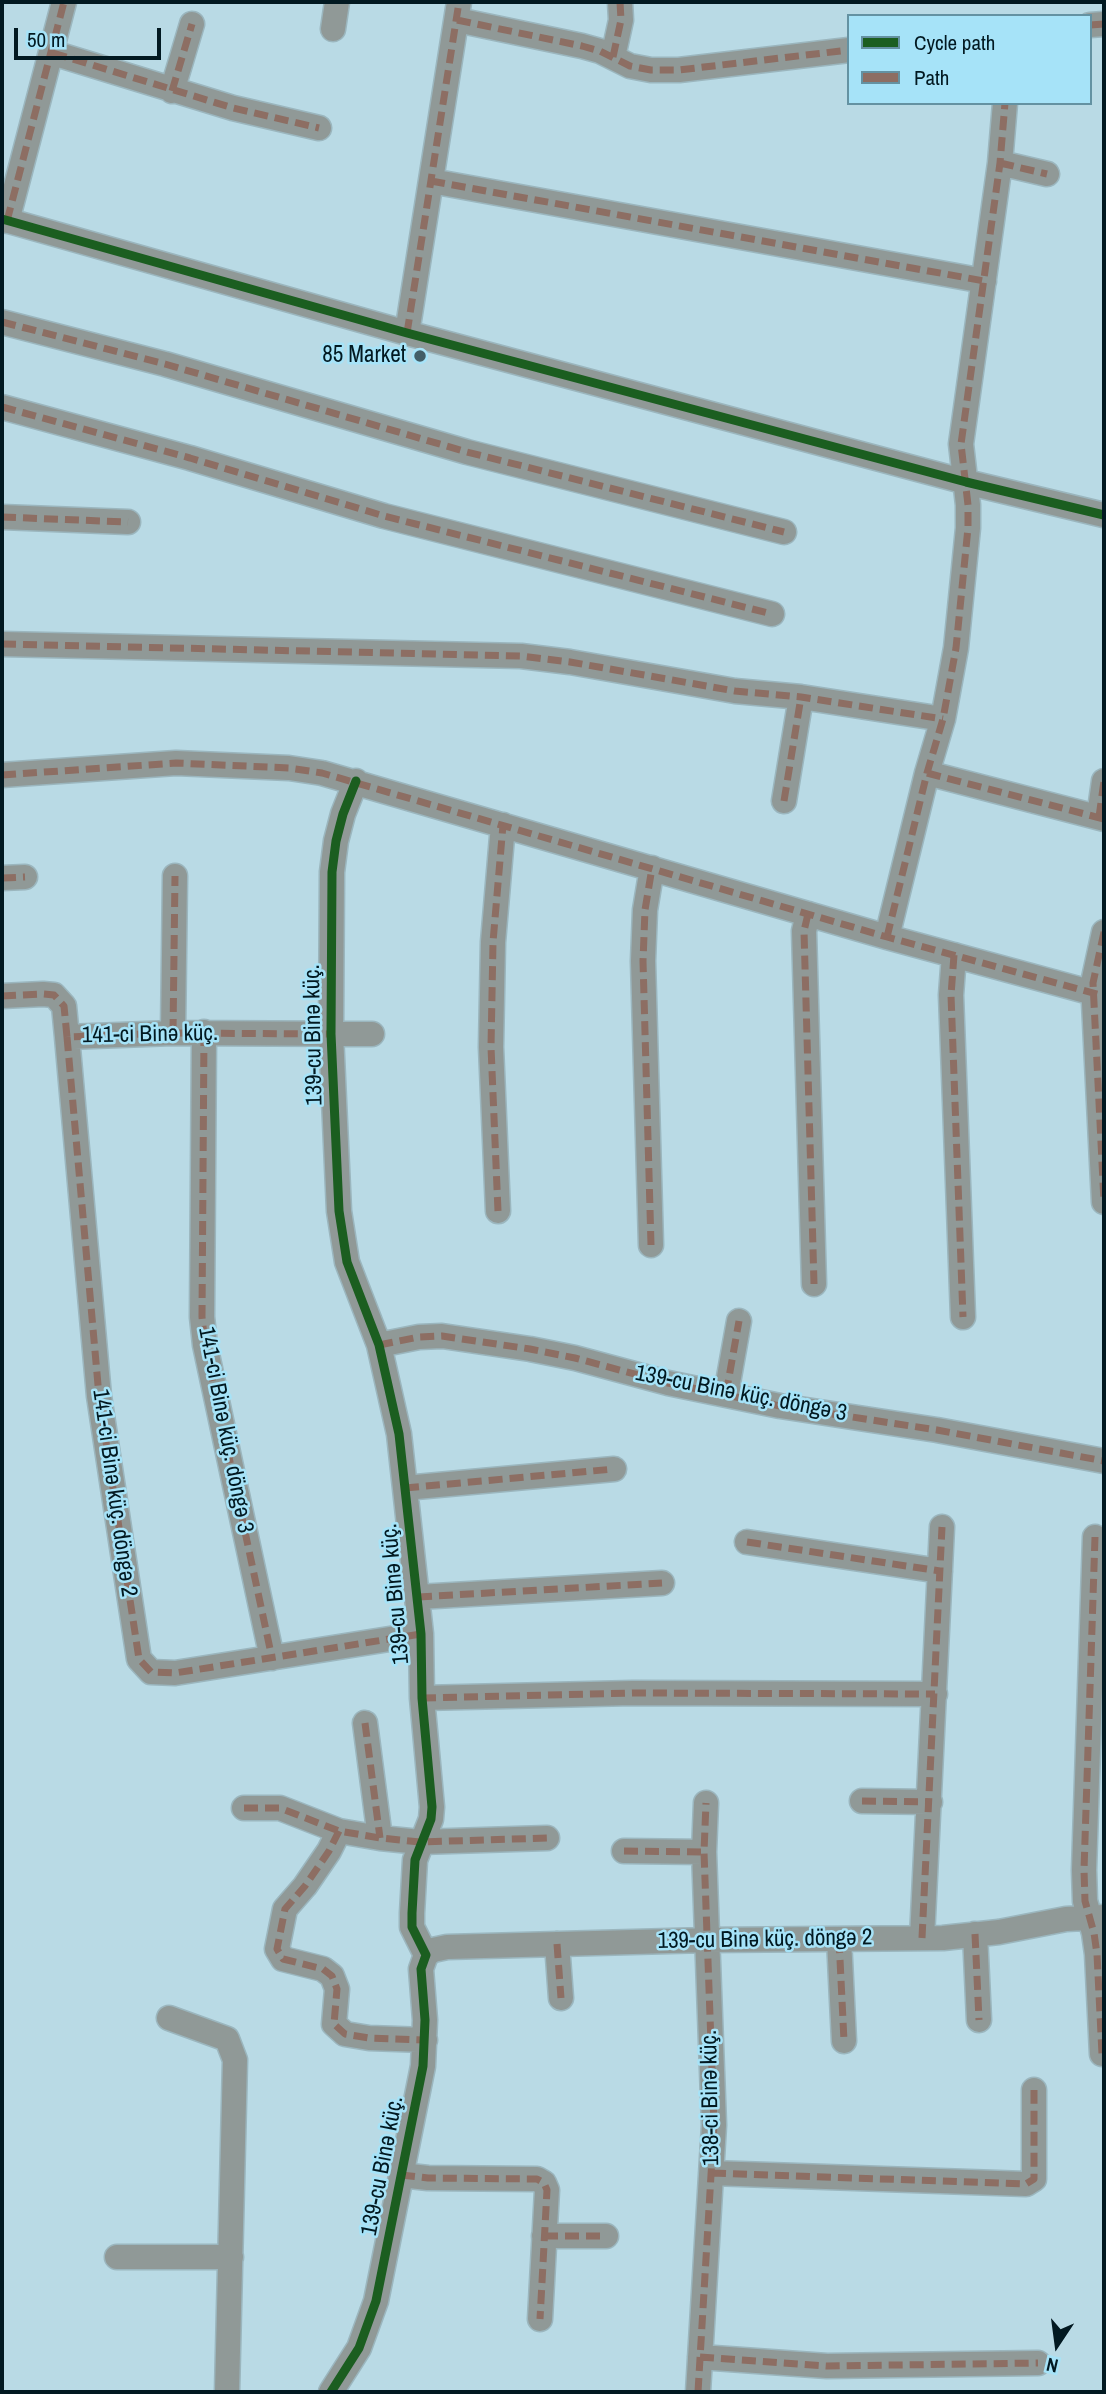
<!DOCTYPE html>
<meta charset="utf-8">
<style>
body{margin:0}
#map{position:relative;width:1106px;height:2394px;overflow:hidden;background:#b9dae5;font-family:"Archivo Narrow",sans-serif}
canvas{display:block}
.frame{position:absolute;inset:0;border:4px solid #021921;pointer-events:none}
.legend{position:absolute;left:847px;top:14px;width:245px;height:91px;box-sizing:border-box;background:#a6e3f8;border:2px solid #6492a2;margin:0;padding:9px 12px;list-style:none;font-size:21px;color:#021921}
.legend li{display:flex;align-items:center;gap:14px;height:35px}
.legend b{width:35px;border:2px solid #6492a2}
.north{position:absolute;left:1022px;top:2310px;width:70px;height:70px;-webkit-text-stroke:5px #a6e3f8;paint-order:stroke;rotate:193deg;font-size:19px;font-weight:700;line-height:28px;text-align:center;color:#021921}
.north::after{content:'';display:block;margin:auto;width:24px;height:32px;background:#021921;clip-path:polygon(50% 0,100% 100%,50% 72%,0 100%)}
.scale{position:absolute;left:14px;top:28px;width:147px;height:32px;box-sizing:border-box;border:4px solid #021921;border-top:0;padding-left:9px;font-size:21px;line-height:24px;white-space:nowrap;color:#021921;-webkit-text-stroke:5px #a6e3f8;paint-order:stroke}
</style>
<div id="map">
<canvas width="1106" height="2394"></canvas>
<div class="frame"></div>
<ul class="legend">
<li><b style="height:9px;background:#1b5e20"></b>Cycle path</li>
<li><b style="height:9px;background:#8d6e63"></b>Path</li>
</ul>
<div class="north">N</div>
<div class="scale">50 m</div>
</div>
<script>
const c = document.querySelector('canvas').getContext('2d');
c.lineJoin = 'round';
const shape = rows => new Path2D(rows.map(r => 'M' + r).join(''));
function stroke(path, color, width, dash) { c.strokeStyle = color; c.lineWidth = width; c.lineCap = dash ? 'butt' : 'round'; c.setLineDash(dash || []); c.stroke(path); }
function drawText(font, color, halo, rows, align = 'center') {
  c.font = font + ' "Archivo Narrow",sans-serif'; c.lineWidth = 5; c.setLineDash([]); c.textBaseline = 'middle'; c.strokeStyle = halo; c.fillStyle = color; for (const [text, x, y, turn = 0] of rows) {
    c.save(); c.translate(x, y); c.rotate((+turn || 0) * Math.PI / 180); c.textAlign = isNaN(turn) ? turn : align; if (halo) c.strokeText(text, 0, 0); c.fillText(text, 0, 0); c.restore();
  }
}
const minor = shape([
 [457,20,582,46,600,51,630,66,651,70,679,70,849,50],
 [1090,25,1104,24],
 [333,29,337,2],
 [53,53,233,108,319,128],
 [613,57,621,20,620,2],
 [172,91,192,24],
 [1000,163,1047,174],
 [431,181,984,281],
 [2,219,407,333,966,482,1104,515],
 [7,221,64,2],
 [2,322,165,364,467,452,784,532],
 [407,333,459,2],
 [2,407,190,458,384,516,772,614],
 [2,517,128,522],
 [2,644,521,656,570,662,735,691,801,697,943,719],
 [927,773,1104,819],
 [2,775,176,763,289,768,322,773,887,937,1104,996],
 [784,801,801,697],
 [1099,817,1104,781],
 [2,878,25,877],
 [808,914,804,931,814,1284],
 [1104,932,1093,983,1104,1202],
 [887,937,927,773,943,719,956,648,968,528,968,505,961,444,1000,163,1005,103],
 [954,955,951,995,963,1317],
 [2,996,43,994,54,995,64,1006,67,1037,173,1033,372,1034],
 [204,1032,202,1317,205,1345,272,1658],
 [173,1033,175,876],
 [67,1037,99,1396,139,1659,151,1672,175,1673,421,1634],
 [498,1211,491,1047,493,942,503,825],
 [651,1245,643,961,645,910,652,868],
 [379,1345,419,1337,442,1336,530,1349,575,1358,668,1383,780,1406,937,1430,1104,1461],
 [726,1394,739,1321],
 [405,1488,614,1469],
 [1095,1537,1084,1870,1085,1901,1094,1933,1097,1954,1102,2054],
 [747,1542,940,1571],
 [418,1597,662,1583],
 [422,1698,633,1693,935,1694],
 [365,1723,380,1838],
 [862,1801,930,1802],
 [244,1808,280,1808,339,1831,380,1838,420,1842,547,1838],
 [339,1831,329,1851,305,1886,285,1909,277,1949,283,1959,323,1969,332,1976,337,1989,334,2024,345,2034,369,2038,425,2040],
 [624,1851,704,1852],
 [975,1934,979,2020],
 [922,1938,942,1527],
 [839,1939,844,2041],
 [557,1944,561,1998],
 [426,1955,433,1950,447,1947,707,1940,943,1938,999,1932,1066,1919,1104,1917],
 [169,2018,227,2039,235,2060,227,2392],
 [712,2173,1026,2184,1034,2179,1034,2090],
 [401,2175,428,2178,537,2179,544,2183,547,2190,540,2319],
 [544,2236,606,2236],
 [117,2257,231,2257],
 [700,2357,827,2366,1038,2363],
 [331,2392,359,2348,376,2301,423,2066,425,2020,421,1969,426,1955,412,1927,412,1913,415,1860,431,1819,432,1807,422,1698,421,1634,399,1434,379,1345,347,1262,339,1211,331,1034,332,872,336,841,343,814,356,781],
 [698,2392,714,2125,704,1852,706,1803]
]);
stroke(minor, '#9bb6be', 27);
stroke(minor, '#909997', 24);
stroke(shape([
 [457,20,582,46,600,51,630,66,651,70,679,70,849,50],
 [1090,25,1104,24],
 [53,53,233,108,319,128],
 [613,57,621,20,620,2],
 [172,91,192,24],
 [1000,163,1047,174],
 [431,181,984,281],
 [7,221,64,2],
 [2,322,165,364,467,452,784,532],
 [407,333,459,2],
 [2,407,190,458,384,516,772,614],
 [2,517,128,522],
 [2,644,521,656,570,662,735,691,801,697,943,719],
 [927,773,1104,819],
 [2,775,176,763,289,768,322,773,887,937,1104,996],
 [784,801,801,697],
 [1099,817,1104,781],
 [2,878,25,877],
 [808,914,804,931,814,1284],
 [1104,932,1093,983,1104,1202],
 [887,937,927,773,943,719,956,648,968,528,968,505,961,444,1000,163,1005,103],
 [954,955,951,995,963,1317],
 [2,996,43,994,54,995,64,1006,67,1037,173,1033,331,1034],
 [204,1032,202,1317,205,1345,272,1658],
 [173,1033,175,876],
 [67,1037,99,1396,139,1659,151,1672,175,1673,421,1634],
 [498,1211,491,1047,493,942,503,825],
 [651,1245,643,961,645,910,652,868],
 [379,1345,419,1337,442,1336,530,1349,575,1358,668,1383,780,1406,937,1430,1104,1461],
 [726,1394,739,1321],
 [405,1488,614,1469],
 [1095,1537,1084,1870,1085,1901,1094,1933,1097,1954,1102,2054],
 [747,1542,940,1571],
 [418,1597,662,1583],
 [422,1698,633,1693,935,1694],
 [365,1723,380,1838],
 [862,1801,930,1802],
 [244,1808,280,1808,339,1831,380,1838,420,1842,547,1838],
 [339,1831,329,1851,305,1886,285,1909,277,1949,283,1959,323,1969,332,1976,337,1989,334,2024,345,2034,369,2038,425,2040],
 [624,1851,704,1852],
 [975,1934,979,2020],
 [922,1938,942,1527],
 [839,1939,844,2041],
 [557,1944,561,1998],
 [712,2173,1026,2184,1034,2179,1034,2090],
 [401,2175,428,2178,537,2179,544,2183,547,2190,540,2319],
 [544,2236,606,2236],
 [700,2357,827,2366,1038,2363],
 [698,2392,714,2125,704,1852,706,1803]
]), '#8d6e63', 7, [14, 7]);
stroke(shape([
 [2,219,407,333,966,482,1104,515],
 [331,2392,359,2348,376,2301,423,2066,425,2020,421,1969,426,1955,412,1927,412,1913,415,1860,431,1819,432,1807,422,1698,421,1634,399,1434,379,1345,347,1262,339,1211,331,1034,332,872,336,841,343,814,356,781]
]), '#1b5e20', 9);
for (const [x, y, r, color] of [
 [420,356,7,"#425d66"]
]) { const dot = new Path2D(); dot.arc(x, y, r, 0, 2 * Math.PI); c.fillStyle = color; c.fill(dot); stroke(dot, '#a6e3f8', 2.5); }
drawText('23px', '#021921', '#a6e3f8', [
 ["85 Market",406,356]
], 'right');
drawText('23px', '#021921', '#a6e3f8', [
 ["141-ci Binə küç.",150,1035,-1],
 ["139-cu Binə küç.",314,1035,-91],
 ["139-cu Binə küç. döngə 3",741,1394,11],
 ["141-ci Binə küç. döngə 3",225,1430,79],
 ["141-ci Binə küç. döngə 2",114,1493,82],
 ["139-cu Binə küç.",396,1594,-95],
 ["139-cu Binə küç. döngə 2",765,1940,-1],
 ["138-ci Binə küç.",711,2098,-91],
 ["139-cu Binə küç.",383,2166,-79]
]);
</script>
